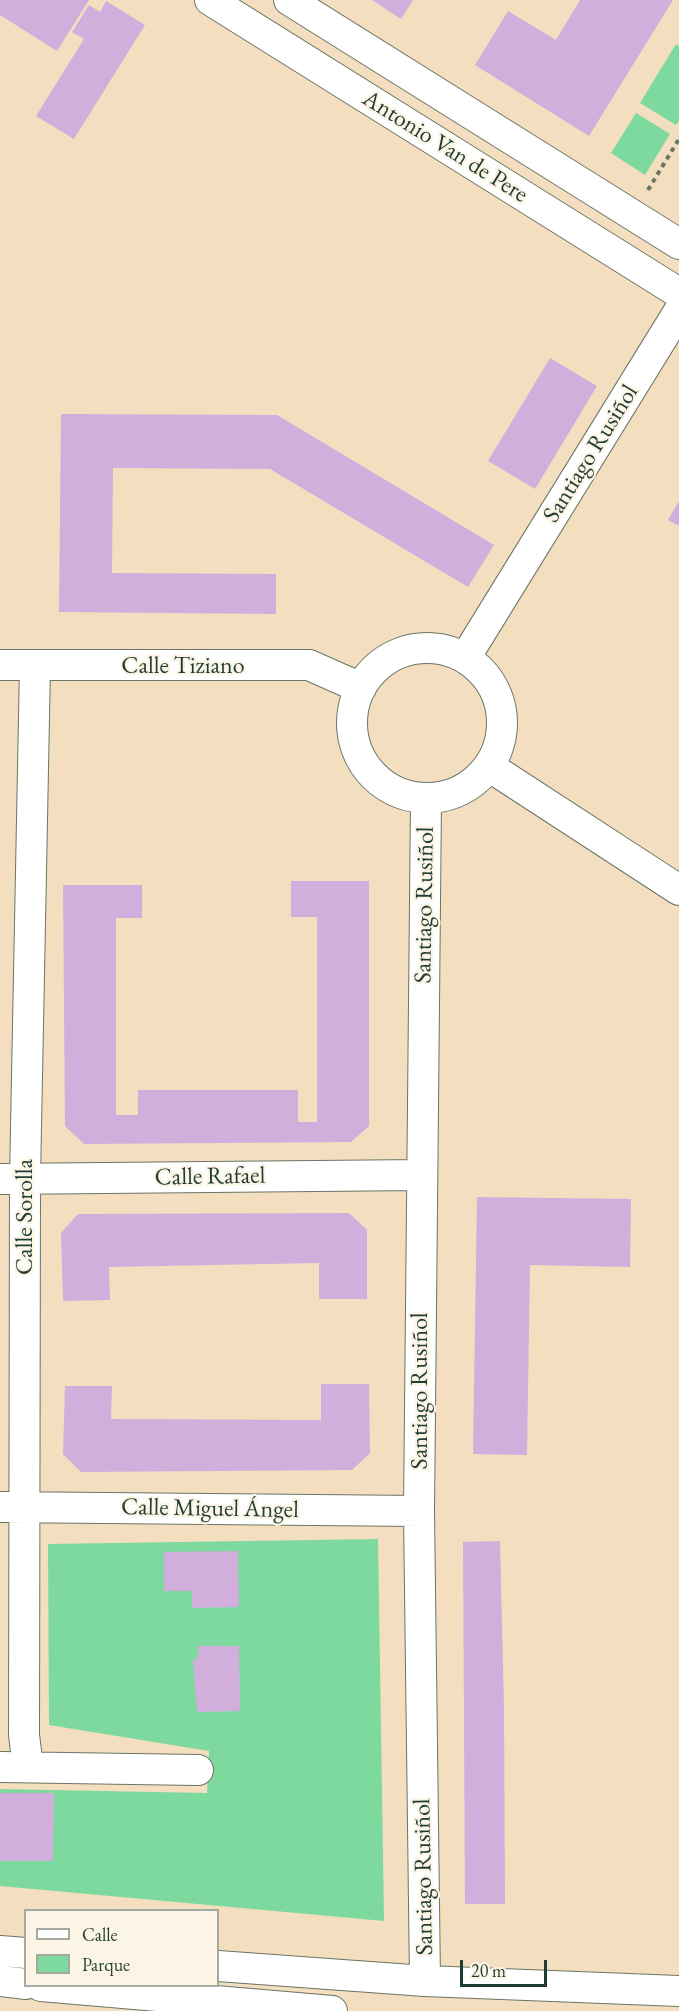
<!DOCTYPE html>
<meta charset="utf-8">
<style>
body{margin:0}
#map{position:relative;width:679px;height:2011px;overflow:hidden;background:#f4dec0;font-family:"EB Garamond",serif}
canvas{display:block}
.legend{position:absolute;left:24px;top:1909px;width:195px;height:78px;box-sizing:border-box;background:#fcf5e5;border:2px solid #a4ab9e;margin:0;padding:8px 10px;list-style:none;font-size:18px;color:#1f3d34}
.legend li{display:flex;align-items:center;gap:12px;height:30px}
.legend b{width:30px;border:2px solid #a4ab9e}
.scale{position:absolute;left:460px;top:1960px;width:87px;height:27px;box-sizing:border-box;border:3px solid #1f3d34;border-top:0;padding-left:8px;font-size:18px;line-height:21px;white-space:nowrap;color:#1f3d34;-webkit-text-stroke:4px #fcf5e5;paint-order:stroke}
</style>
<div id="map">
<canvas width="679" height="2011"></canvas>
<ul class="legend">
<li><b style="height:8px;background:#fff"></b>Calle</li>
<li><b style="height:16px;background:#7ed99f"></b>Parque</li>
</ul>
<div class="scale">20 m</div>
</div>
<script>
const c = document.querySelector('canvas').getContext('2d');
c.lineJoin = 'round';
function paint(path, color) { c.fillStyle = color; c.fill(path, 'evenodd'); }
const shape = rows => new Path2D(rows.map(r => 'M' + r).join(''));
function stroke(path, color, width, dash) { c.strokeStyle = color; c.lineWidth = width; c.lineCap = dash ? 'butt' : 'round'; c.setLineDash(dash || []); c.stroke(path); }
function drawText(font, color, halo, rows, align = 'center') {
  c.font = font + ' "EB Garamond",serif'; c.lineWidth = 4.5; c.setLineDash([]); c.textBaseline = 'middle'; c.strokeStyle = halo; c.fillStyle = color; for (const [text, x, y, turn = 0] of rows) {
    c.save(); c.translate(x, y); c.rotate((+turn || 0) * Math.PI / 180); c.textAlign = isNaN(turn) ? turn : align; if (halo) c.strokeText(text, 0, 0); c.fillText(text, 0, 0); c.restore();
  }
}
paint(shape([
 [676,44,679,46,679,121,676,125,640,103],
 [636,113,670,134,645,175,611,153],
 [378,1539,384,1921,0,1886,0,1789,207,1793,209,1751,49,1725,48,1544]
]), '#7ed99f');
paint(shape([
 [0,0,89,0,57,51,0,15],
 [372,0,413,0,401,19],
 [580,0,673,0,589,136,475,65,508,11,556,40],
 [106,1,145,25,74,139,36,116,84,39,72,32,89,5,100,12],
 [550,358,597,386,535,489,488,461],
 [61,414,277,415,494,545,468,587,270,469,113,468,112,573,276,574,276,614,59,612],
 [679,501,679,526,668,520],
 [291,881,369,881,369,1126,351,1142,84,1144,65,1126,63,885,142,885,142,918,116,918,116,1115,138,1115,138,1090,298,1090,298,1122,317,1122,317,917,291,917],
 [477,1197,631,1199,630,1267,530,1265,527,1455,473,1454],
 [349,1213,367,1230,367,1299,319,1299,319,1263,109,1267,110,1300,63,1301,61,1233,78,1214],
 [321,1384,369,1384,370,1453,352,1470,81,1472,63,1454,65,1386,112,1386,111,1419,321,1420],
 [500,1541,504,1707,505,1904,465,1904,463,1542],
 [238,1551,239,1607,192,1608,192,1591,164,1591,164,1552],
 [198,1646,239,1646,240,1711,197,1712,193,1661,198,1657],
 [0,1793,54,1793,53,1861,0,1861]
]), '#d1aedb');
const minor = shape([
 [210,0,679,293],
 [289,0,679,244],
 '352 723a75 75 0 1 1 150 0a75 75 0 1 1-150 0Z',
 [465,658,679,311],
 [0,665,309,665,361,688],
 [490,767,679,890],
 [0,1179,421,1175],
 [0,1507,419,1511],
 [0,1767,198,1770],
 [28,1767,24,1735,25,1179,35,666],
 [0,1951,26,1953],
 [218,1966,425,1981,679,1991],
 [0,1981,26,1984],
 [425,1981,419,1511,426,800],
 [41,1986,332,2011]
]);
stroke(minor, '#6a7565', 32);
stroke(shape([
 [648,190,679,139]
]), '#6a7565', 4, [4.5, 4.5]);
stroke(minor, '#fff', 30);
drawText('24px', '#1f3d34', '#fcf5e5', [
 ["Antonio Van de Pere",445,147,32],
 ["Santiago Rusiñol",591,454,-58],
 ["Calle Tiziano",183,666],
 ["Santiago Rusiñol",425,905,-89],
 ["Calle Rafael",210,1177,-1],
 ["Calle Sorolla",25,1217,-90],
 ["Santiago Rusiñol",420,1391,-90],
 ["Calle Miguel Ángel",210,1509,1],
 ["Santiago Rusiñol",424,1877,-91]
]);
</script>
